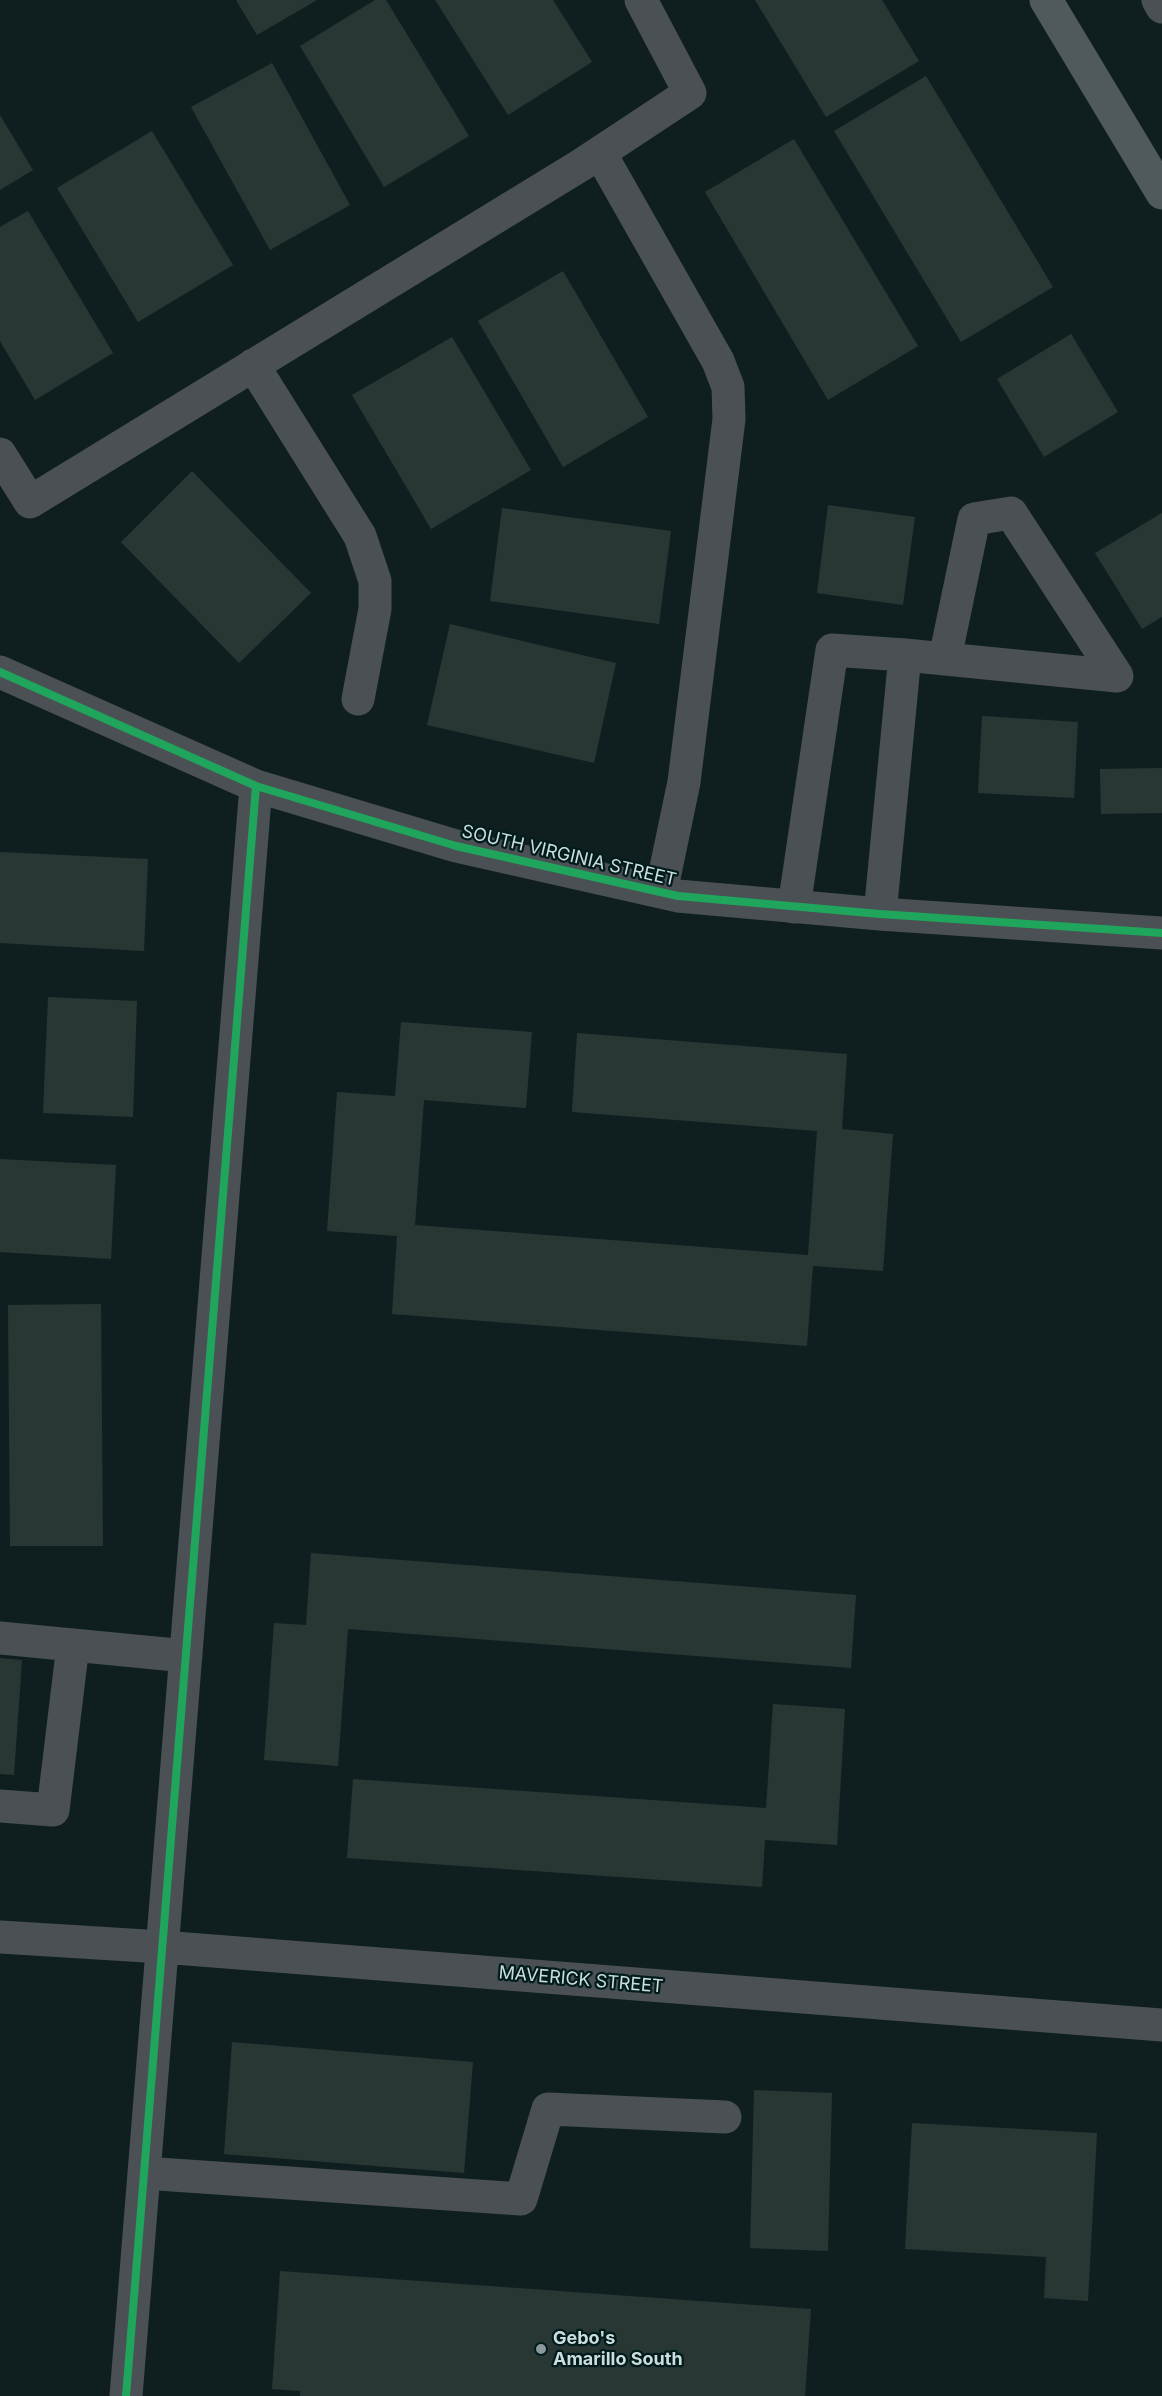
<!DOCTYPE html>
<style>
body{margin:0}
canvas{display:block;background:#0f1f20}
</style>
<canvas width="1162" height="2396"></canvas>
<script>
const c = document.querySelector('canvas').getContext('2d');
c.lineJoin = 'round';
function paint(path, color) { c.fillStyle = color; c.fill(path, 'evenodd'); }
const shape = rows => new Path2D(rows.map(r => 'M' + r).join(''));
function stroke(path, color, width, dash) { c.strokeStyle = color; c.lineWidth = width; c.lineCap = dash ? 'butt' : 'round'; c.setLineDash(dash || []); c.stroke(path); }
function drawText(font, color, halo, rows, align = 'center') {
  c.font = font + ' Inter,sans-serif'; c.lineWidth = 4.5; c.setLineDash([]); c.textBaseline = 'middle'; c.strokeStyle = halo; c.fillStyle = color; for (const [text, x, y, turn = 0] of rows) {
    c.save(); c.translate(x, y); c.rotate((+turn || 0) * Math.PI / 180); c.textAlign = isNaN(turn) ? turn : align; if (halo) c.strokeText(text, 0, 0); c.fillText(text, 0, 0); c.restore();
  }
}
paint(shape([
 [236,0,317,0,257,35],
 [375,0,386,0,469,136,384,187,300,46],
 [435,0,553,0,592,62,508,115],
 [755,0,882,0,919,61,826,117],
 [272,63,350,205,270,250,191,107],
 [926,76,1053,287,961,342,834,131],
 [0,115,33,170,0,190],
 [152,131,233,265,138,322,57,188],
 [794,139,918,346,828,400,705,192],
 [28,211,113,353,35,400,0,341,0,227],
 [563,271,648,417,563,467,478,321],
 [1071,334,1118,412,1044,457,997,379],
 [452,337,531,470,431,529,352,395],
 [192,471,311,593,239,663,121,542],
 [828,505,915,517,903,605,817,593],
 [502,508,671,531,659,624,490,601],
 [1162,513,1162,617,1142,629,1095,553],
 [450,624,616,663,594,763,427,725],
 [982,716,1078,722,1074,798,978,793],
 [1162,768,1162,813,1101,814,1100,769],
 [0,852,148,859,144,951,0,943],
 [48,997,137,1001,133,1117,43,1113],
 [401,1022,532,1032,526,1108,424,1100,415,1225,808,1255,817,1131,572,1112,577,1033,847,1054,842,1129,893,1134,883,1271,813,1266,807,1346,392,1314,397,1236,327,1231,337,1092,395,1096],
 [0,1159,116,1165,111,1259,0,1252],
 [101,1304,103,1546,10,1546,8,1305],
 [311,1553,856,1595,851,1668,348,1629,338,1766,264,1760,274,1623,306,1625],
 [0,1658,22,1660,14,1775,0,1774],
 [773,1704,845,1709,837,1845,765,1840,762,1887,347,1858,353,1779,766,1808],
 [232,2042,473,2062,464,2173,224,2154],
 [754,2090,832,2093,828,2251,750,2248],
 [912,2123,1097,2133,1088,2301,1044,2298,1046,2257,905,2249],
 [280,2271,811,2309,805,2396,300,2396,300,2391,272,2389]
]), '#283734');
stroke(shape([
 [1158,0,1162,7],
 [600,153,718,361,728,387,729,419,684,782,661,892],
 [253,365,360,536,375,581,375,609,358,699],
 [0,454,30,502,581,165,690,93,641,0],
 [0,672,256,786,456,846,678,896,880,914,1162,933],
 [794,907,832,650,905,655],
 [880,914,905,655,1117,676,1011,513,974,519,945,658],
 [0,1638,186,1656],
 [0,1806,53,1810,73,1645],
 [0,1937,162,1947,1162,2025],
 [144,2173,521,2199,548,2109,725,2117],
 [126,2396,256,786]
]), '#4a5053', 33);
stroke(shape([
 [1046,0,1162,193]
]), '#50595c', 33);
stroke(shape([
 [0,672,256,786,456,846,678,896,880,914,1162,933],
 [126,2396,256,786]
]), '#20a55d', 8);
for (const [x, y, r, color] of [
 [541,2349,6,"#8a9a9c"]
]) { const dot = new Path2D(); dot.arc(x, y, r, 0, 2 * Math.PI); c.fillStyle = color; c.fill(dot); stroke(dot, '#001c1d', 2); }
drawText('18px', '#cdddde', '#001c1d', [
 ["SOUTH VIRGINIA STREET",569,856,13],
 ["MAVERICK STREET",581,1980,5]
]);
drawText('bold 18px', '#cdddde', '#001c1d', [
 ["Gebo's",553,2339],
 ["Amarillo South",553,2360]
], 'left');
</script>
